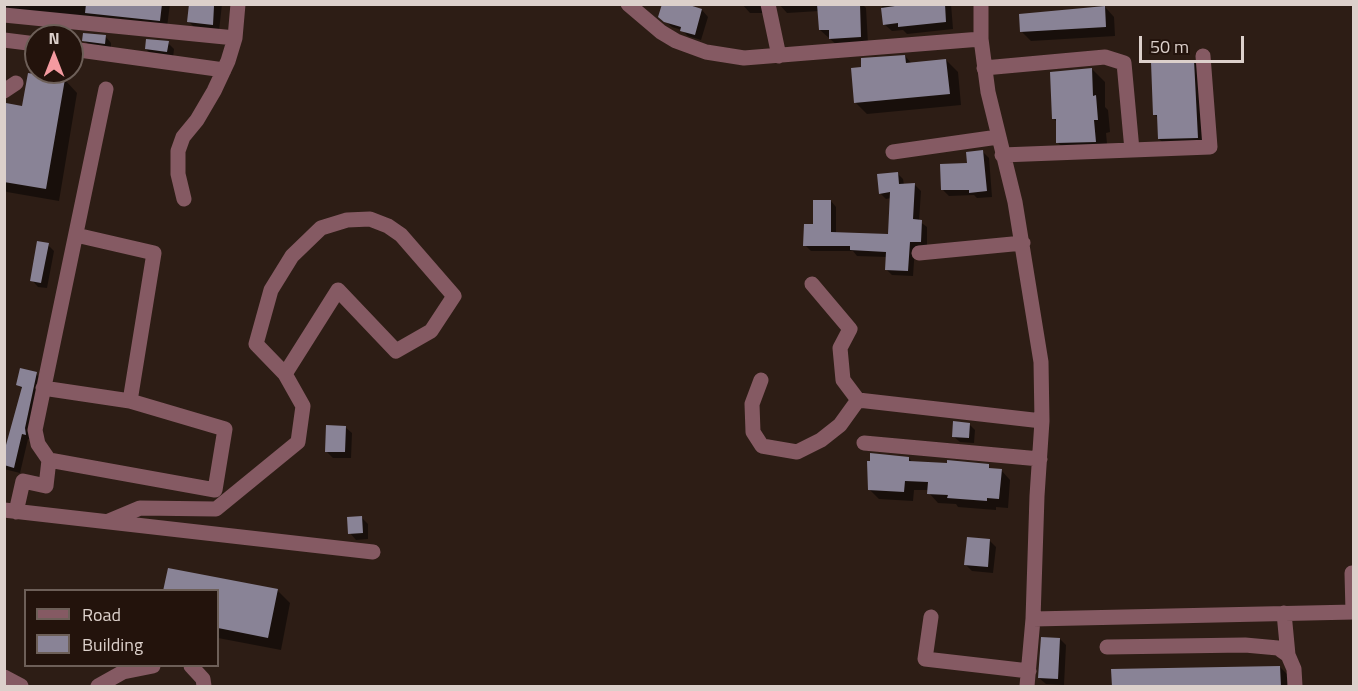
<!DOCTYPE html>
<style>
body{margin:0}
#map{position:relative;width:1358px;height:691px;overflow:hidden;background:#2d1d15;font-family:"Titillium Web",sans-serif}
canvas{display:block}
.frame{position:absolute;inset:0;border:6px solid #dcd0cb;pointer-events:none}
.legend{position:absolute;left:24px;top:589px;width:195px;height:78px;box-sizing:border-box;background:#23130c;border:2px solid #6d5f58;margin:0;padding:8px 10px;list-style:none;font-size:18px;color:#dcd0cb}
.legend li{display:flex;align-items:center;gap:12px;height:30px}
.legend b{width:30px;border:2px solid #6d5f58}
.north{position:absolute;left:24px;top:24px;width:60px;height:60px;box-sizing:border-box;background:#23130c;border:2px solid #6d5f58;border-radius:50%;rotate:0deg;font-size:16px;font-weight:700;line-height:24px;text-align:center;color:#dcd0cb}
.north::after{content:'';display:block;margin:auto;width:21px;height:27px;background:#f49aa0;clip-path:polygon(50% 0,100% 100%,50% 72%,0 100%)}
.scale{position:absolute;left:1139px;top:36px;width:105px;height:27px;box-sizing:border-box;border:3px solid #dcd0cb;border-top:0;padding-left:8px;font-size:18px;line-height:21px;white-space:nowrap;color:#dcd0cb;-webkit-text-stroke:4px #23130c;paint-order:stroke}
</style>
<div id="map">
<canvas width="1358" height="691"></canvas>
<div class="frame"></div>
<ul class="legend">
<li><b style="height:8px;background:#855a63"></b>Road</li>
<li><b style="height:16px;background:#898396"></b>Building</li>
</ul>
<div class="north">N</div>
<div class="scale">50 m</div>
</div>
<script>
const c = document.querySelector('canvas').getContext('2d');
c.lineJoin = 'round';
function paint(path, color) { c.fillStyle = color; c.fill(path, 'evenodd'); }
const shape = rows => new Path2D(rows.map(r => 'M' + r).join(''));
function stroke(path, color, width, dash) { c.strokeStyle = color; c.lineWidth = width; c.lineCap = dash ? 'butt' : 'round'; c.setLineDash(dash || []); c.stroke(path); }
paint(shape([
 [4,4,170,4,167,27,4,11],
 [190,4,222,4,219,31,196,29,188,21],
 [742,4,768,4,766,13,750,13],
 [779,4,862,4,866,8,868,44,838,46,820,30,819,11,787,13],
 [882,4,951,4,953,29,907,34,903,30,892,31,884,24],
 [1105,7,1114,17,1115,36,1031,41,1022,32],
 [702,10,708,17,701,40,688,36,682,30,672,27,660,16],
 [105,36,111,43,111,49,90,46,84,40],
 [168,43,174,49,173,58,152,55,146,49],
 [905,56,912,64,946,60,958,72,961,105,867,114,855,102],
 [1193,61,1206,74,1210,150,1172,151,1159,139,1159,119,1154,114],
 [1092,69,1105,82,1105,107,1108,110,1110,132,1106,133,1108,154,1071,155,1058,143,1058,123,1053,118],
 [65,80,77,93,59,201,7,192,4,190,4,130,40,134],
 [983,152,989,158,992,197,977,198,974,195,949,196,943,190],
 [897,173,903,179,904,185,915,185,921,191,919,221,927,227,927,248,915,247,913,276,892,275,886,269,887,257,857,256,853,251,811,251,805,245,814,225,831,201,836,207,836,233,889,235,891,198,886,199,880,193],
 [48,245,54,251,47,288,38,287,32,280],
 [36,374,43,380,32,440,28,439,20,473,4,469,4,446,8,447,23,390,18,385],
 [969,424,975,430,974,443,960,442,953,436],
 [345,427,352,433,351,458,333,458,327,452],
 [909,458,913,463,988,466,992,470,1001,470,1010,480,1008,508,996,507,996,510,958,507,956,504,938,503,929,493,929,490,914,490,913,501,879,499,869,489],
 [361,517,368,524,368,539,356,540,350,533],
 [990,541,996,547,993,573,972,571,966,565],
 [218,590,277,590,290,603,281,650,218,638],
 [1060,639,1066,645,1064,685,1046,684,1039,678],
 [1280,667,1293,680,1293,686,1113,686]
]), '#0007');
paint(shape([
 [86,4,162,4,160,21,85,13],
 [189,4,214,6,213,25,187,22],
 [662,4,686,4,702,9,695,35,680,31,681,27,664,22,658,17],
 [817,4,860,4,861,37,829,39,829,30,819,30],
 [895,4,945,4,946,22,898,27,898,23,883,25,881,8,895,6],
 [1105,6,1106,27,1020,32,1019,14],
 [83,33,106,35,105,44,82,41],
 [146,39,169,41,167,52,145,49],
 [905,55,906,63,946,59,950,94,854,103,851,68,861,67,861,58],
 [1179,60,1194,60,1198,138,1158,139,1157,115,1153,115,1151,62,1179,62],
 [1092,68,1093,96,1096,95,1098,120,1094,120,1096,142,1056,143,1056,119,1052,119,1050,72],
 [28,73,65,79,46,189,4,182,6,103,22,106],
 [983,150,987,191,969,193,969,190,941,190,940,164,967,163,966,152],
 [898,172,899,184,915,183,913,219,922,220,921,242,910,242,908,271,885,270,886,252,850,250,850,246,803,246,804,224,813,224,813,200,831,200,831,232,888,234,890,192,879,194,877,174],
 [37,241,49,243,41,283,30,281],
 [20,368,37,372,25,428,26,435,22,434,14,468,4,465,4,445,6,445,22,387,16,385],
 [953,421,970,423,969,438,952,437],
 [326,425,346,426,345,452,325,452],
 [870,453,909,457,909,461,947,463,947,460,989,464,989,468,1002,469,999,499,987,498,987,501,947,498,948,495,927,494,928,482,905,481,904,492,868,490,867,461,870,461],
 [362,516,363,533,348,534,347,517],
 [967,537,990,539,988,567,964,565],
 [168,568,278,589,268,638,218,628,218,591,163,591],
 [1041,637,1060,638,1058,679,1038,678],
 [1280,666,1281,687,1112,687,1111,669]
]), '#898396');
stroke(shape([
 [628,4,661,32,676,41,706,52,744,58,981,39],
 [768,4,779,56],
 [981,4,981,39,988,92,1015,202,1041,362,1042,421,1037,496,1033,619,1027,686],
 [4,15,235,38],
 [4,40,36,44],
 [72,49,224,70],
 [984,68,1105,57,1124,63,1132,150],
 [4,91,16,83],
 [893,152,998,137],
 [1002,155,1210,147,1203,56],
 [184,199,178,174,178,151,183,137,197,120,214,91,228,61,235,38,238,4],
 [370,219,388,226,401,235,454,296,431,331,396,351,338,290,285,374,256,344,271,290,292,256,321,228,347,220,370,219],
 [919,253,1023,243],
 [812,284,850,329,840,348,843,380,858,400],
 [761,380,752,404,753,432,762,446,797,452,821,440,840,425,858,400,1042,421],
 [43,388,130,401],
 [864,443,1040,459],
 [49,460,215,490,225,429,130,401,154,253,76,235],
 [4,510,373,552],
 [16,512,23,481,46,486,49,460,38,444,35,430,106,89],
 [109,521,140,508,216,509,298,442,303,406,285,374],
 [1353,612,1352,573,1354,573],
 [1284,613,1288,655],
 [931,617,925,659,1029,671],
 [1033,619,1354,612],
 [1107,647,1245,645,1278,648,1288,655,1294,669,1295,686],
 [191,666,203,679,204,686],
 [4,677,21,686],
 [98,686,123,672,153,666]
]), '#855a63', 15);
</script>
